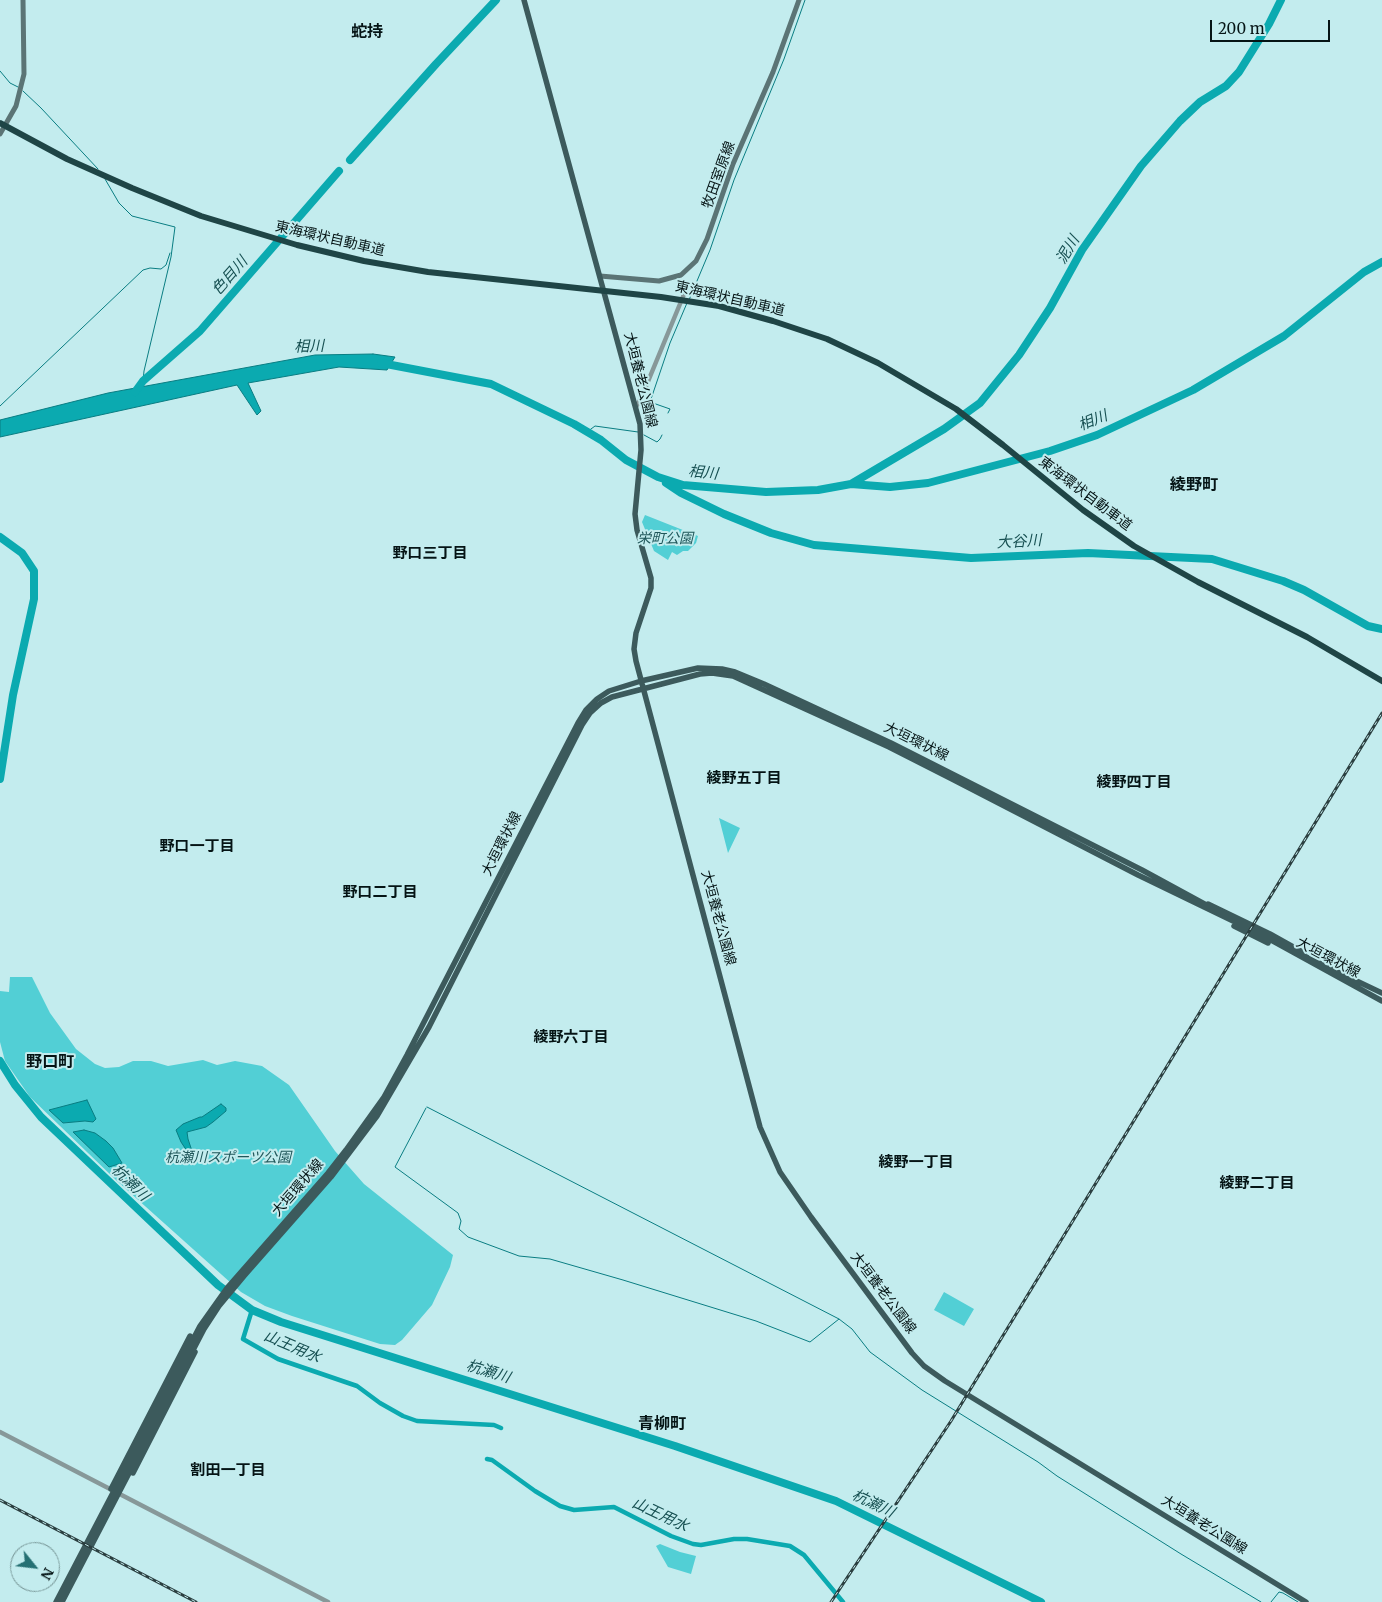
<!DOCTYPE html>
<meta charset="utf-8">
<style>
body{margin:0}
#map{position:relative;width:1382px;height:1602px;overflow:hidden;background:#c3ecee;font-family:Merriweather,serif}
canvas{display:block}
.north{position:absolute;left:10px;top:1542px;width:50px;height:50px;box-sizing:border-box;background:#c3ecee;border:1px solid #779697;border-radius:50%;rotate:119deg;font-size:14px;font-weight:700;line-height:20px;text-align:center;color:#051415}
.north::after{content:'';display:block;margin:auto;width:18px;height:22px;background:#257073;clip-path:polygon(50% 0,100% 100%,50% 72%,0 100%)}
.scale{position:absolute;left:1210px;top:20px;width:120px;height:22px;box-sizing:border-box;border:2px solid #051415;border-top:0;padding-left:6px;font-size:15px;line-height:18px;white-space:nowrap;color:#051415;-webkit-text-stroke:4px #c3ecee;paint-order:stroke}
</style>
<div id="map">
<canvas width="1382" height="1602"></canvas>
<div class="north">N</div>
<div class="scale">200 m</div>
</div>
<script>
const c = document.querySelector('canvas').getContext('2d');
c.lineJoin = 'round';
function paint(path, color) { c.fillStyle = color; c.fill(path, 'evenodd'); }
const shape = rows => new Path2D(rows.map(r => 'M' + r).join(''));
function stroke(path, color, width, dash) { c.strokeStyle = color; c.lineWidth = width; c.lineCap = dash ? 'butt' : 'round'; c.setLineDash(dash || []); c.stroke(path); }
function drawText(font, color, halo, rows, align = 'center') {
  c.font = font + ' Merriweather,"Noto Sans JP",serif'; c.lineWidth = 4; c.setLineDash([]); c.textBaseline = 'middle'; c.strokeStyle = halo; c.fillStyle = color; for (const [text, x, y, turn = 0] of rows) {
    c.save(); c.translate(x, y); c.rotate((+turn || 0) * Math.PI / 180); c.textAlign = isNaN(turn) ? turn : align; if (halo) c.strokeText(text, 0, 0); c.fillText(text, 0, 0); c.restore();
  }
}
paint(shape([
 [645,515,698,536,696,543,688,551,683,551,677,555,672,552,668,560,654,551,642,522],
 [719,818,740,828,728,853],
 [10,977,32,977,50,1013,76,1049,95,1064,105,1068,119,1067,133,1061,151,1061,168,1066,203,1060,217,1065,235,1061,262,1066,289,1085,335,1151,364,1184,453,1255,450,1267,432,1305,402,1340,395,1345,380,1344,292,1316,265,1306,241,1292,117,1181,30,1097,5,1061,0,1042,0,991,9,992],
 [944,1292,974,1309,964,1326,934,1310],
 [660,1544,680,1552,696,1556,691,1574,668,1567,656,1546]
]), '#52cfd5');
const water = shape([
 [373,354,395,357,387,370,339,367,248,383,261,411,257,415,237,385,0,437,0,420,108,393,315,355,373,354],
 [87,1100,96,1119,93,1122,85,1121,63,1123,49,1110,87,1100],
 [221,1104,226,1108,226,1111,213,1122,206,1127,187,1132,188,1139,192,1151,191,1153,187,1151,181,1142,176,1130,183,1124,200,1117,202,1117,221,1104],
 [84,1130,95,1133,106,1141,113,1148,122,1163,109,1167,73,1132,84,1130]
]);
paint(water, '#0baab0');
stroke(water, '#097d82', 1);
stroke(shape([
 [0,71,10,83,18,87],
 [23,91,41,108,98,169],
 [105,179,119,203,132,216,175,227,171,257,144,371,143,381],
 [689,300,710,250,734,180,784,59,805,0],
 [0,406,143,270,150,268,161,269,166,265,170,253],
 [668,413,670,409,650,402,670,343,687,303],
 [587,432,595,426,638,432],
 [644,435,657,442,660,439,662,435],
 [427,1107,839,1319],
 [426,1108,395,1167,458,1213,461,1221,459,1229,468,1237,519,1256,550,1259,623,1280,756,1321,810,1342,839,1319,852,1329,870,1352,922,1390,1038,1462,1057,1476,1181,1554,1261,1602],
 [1271,1602,1279,1592,1283,1593,1298,1602]
]), '#097d82', 1);
stroke(shape([
 [252,1310,243,1339,278,1359,357,1386,380,1403,403,1416,417,1421,494,1425,501,1428],
 [487,1459,492,1460,535,1491,560,1506,574,1510,614,1507,671,1536,693,1544,701,1545,734,1539,747,1539,790,1546,804,1555,843,1602]
]), '#0baab0', 4.5);
stroke(shape([
 [350,160,436,64,496,0],
 [381,363,491,384,574,424,601,440,626,460,658,477,683,485,766,492,818,490,851,484,890,487,928,483,1050,451,1097,435,1193,390,1284,336,1364,272,1382,262],
 [135,392,143,381,200,331,339,171],
 [666,483,681,493,724,514,771,533,814,545,971,558,1088,553,1212,559,1283,581,1304,590,1368,626,1382,629],
 [851,484,944,429,980,403,1019,355,1050,308,1082,250,1141,166,1180,121,1200,102,1226,86,1239,72,1269,24,1281,0],
 [0,537,22,553,34,571,34,599,13,695,0,779],
 [0,1061,15,1085,41,1117,218,1285,252,1310,281,1322,675,1446,836,1501,1041,1602]
]), '#0baab0', 8);
stroke(shape([
 [636,407,642,396,687,287],
 [0,1432,328,1602]
]), '#879899', 4.5);
stroke(shape([
 [0,134,16,106,24,74,23,0],
 [600,276,659,281,681,275,696,261,707,239,733,164,773,72,799,0]
]), '#5b7475', 5);
stroke(shape([
 [524,0,640,424,641,450,635,514,637,530,651,578,651,588,636,633,634,649,636,661,760,1127,780,1172,811,1217,912,1353,924,1366,945,1381,1306,1602],
 [1208,904,1270,934,1304,953],
 [1234,926,1268,943],
 [1300,954,1382,993],
 [133,1473,195,1352],
 [111,1489,190,1336],
 [56,1602,200,1326,227,1288,328,1173,346,1150,384,1097,407,1055,578,723,586,710,597,699,609,691,641,681,698,668,722,669,735,672,764,684,891,743,1142,870,1210,907],
 [62,1602,204,1329,219,1306,244,1276,331,1177,377,1116,429,1027,582,725,590,713,601,703,612,697,700,674,712,673,733,676,889,747,952,779,1138,875,1262,935,1382,1001]
]), '#3c5a5c', 5.5);
stroke(shape([
 [0,123,67,159,132,188,201,216,297,245,364,261,428,272,661,297,719,306,773,321,827,339,878,363,956,409,1003,445,1083,510,1134,546,1198,582,1307,637,1382,681]
]), '#1f4546', 6);
const rail = shape([
 [0,1500,196,1602],
 [831,1602,951,1421,1382,713]
]);
stroke(rail, '#2b3f40', 3);
stroke(rail, '#c3ecee', 1, [4]);
drawText('14px', '#051415', '#c3ecee', [
 ["牧田室原線",719,175,-70],
 ["東海環状自動車道",330,239,13],
 ["東海環状自動車道",730,299,13],
 ["大垣養老公園線",640,380,76],
 ["東海環状自動車道",1085,494,37],
 ["大垣環状線",916,742,26],
 ["大垣環状線",502,844,-63],
 ["大垣養老公園線",718,918,75],
 ["大垣環状線",1328,958,28],
 ["大垣環状線",298,1188,-49],
 ["大垣養老公園線",883,1293,53],
 ["大垣養老公園線",1204,1525,32]
]);
drawText('italic 14px', '#20575a', '#c3ecee', [
 ["栄町公園",665,539],
 ["杭瀬川スポーツ公園",228,1158]
]);
drawText('italic 15px', '#175052', '#c3ecee', [
 ["泥川",1068,250,-59],
 ["色目川",230,276,-49],
 ["相川",309,347,-2],
 ["相川",1093,421,-22],
 ["相川",703,473,6],
 ["大谷川",1019,542,-3],
 ["杭瀬川",130,1183,44],
 ["山王用水",292,1347,23],
 ["杭瀬川",488,1372,17],
 ["杭瀬川",873,1504,26],
 ["山王用水",660,1515,25]
]);
drawText('bold 15px', '#051415', '#c3ecee', [
 ["野口三丁目",430,554],
 ["綾野五丁目",744,779],
 ["綾野四丁目",1134,783],
 ["野口一丁目",197,847],
 ["野口二丁目",380,893],
 ["綾野六丁目",571,1038],
 ["綾野一丁目",916,1163],
 ["綾野二丁目",1257,1184],
 ["割田一丁目",228,1471]
]);
drawText('bold 16px', '#051415', '#c3ecee', [
 ["蛇持",367,32],
 ["綾野町",1194,485],
 ["野口町",50,1062],
 ["青柳町",662,1424]
]);
</script>
